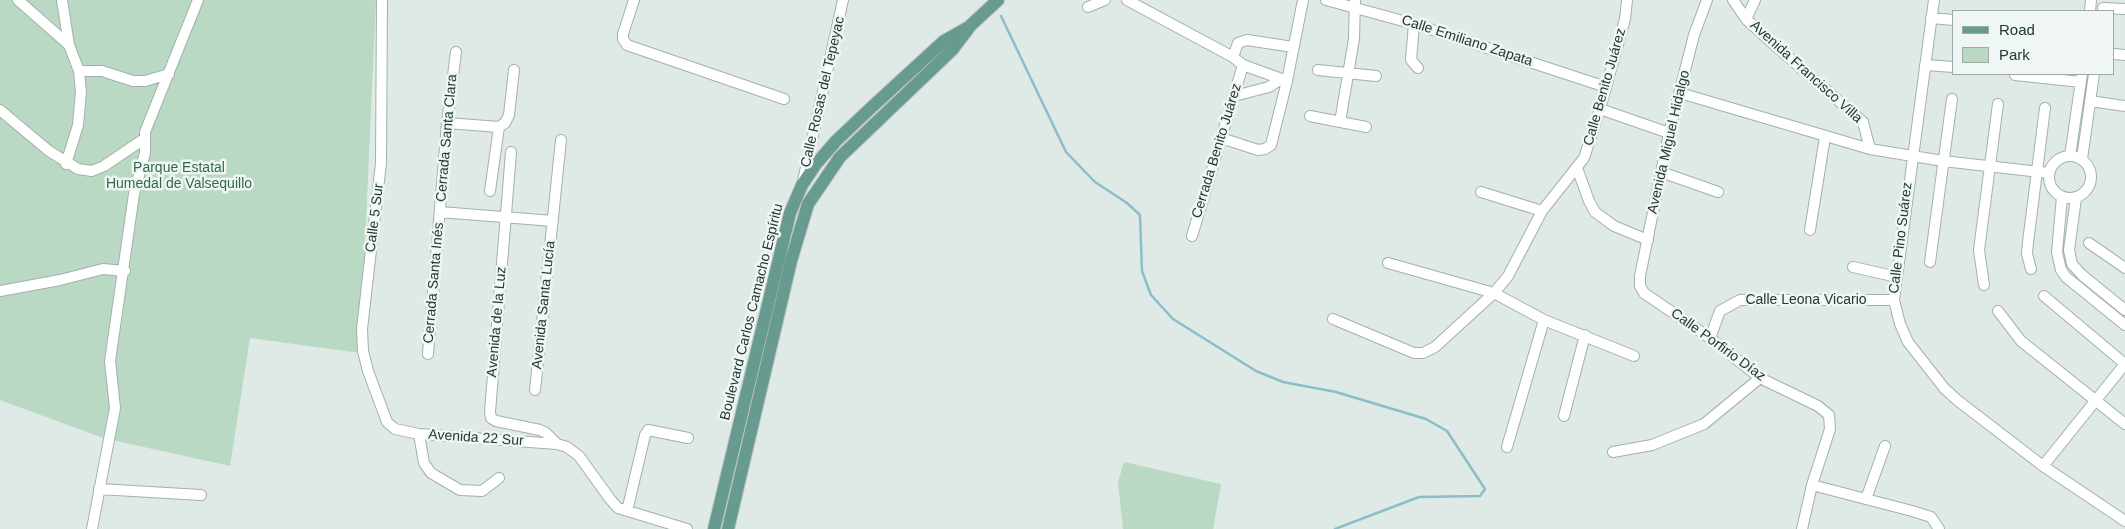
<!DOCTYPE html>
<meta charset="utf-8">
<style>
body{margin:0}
#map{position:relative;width:2125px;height:529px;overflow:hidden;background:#dfe9e5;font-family:Arial,sans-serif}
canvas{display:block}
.legend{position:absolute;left:1952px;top:10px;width:162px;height:65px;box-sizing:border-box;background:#eff6f3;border:1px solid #9daaa6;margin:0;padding:6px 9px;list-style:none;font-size:15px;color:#223833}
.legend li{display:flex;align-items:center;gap:10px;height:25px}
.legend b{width:25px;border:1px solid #9daaa6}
</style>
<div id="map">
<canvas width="2125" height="529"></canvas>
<ul class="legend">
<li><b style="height:6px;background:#689b90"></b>Road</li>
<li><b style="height:14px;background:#bad9c4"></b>Park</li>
</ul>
</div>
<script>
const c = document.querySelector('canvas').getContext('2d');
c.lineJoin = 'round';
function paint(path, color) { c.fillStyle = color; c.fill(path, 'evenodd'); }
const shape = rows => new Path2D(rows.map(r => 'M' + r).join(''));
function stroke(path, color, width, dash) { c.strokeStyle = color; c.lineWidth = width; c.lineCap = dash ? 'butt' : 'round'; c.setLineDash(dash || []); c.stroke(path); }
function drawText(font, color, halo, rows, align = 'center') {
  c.font = font + ' Arial,sans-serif'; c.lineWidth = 5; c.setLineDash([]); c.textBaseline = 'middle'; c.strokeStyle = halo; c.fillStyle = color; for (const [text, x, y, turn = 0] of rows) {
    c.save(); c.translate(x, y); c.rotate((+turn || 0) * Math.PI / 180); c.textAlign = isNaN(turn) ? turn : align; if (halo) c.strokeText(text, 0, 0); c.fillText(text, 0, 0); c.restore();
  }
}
paint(shape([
 [0,0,376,0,360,353,250,338,230,466,103,438,0,400],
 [1124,462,1221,484,1213,529,1123,529,1118,482]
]), '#bad9c4');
stroke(shape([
 [1001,16,1066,152,1095,182,1127,203,1140,215,1142,271,1151,295,1173,319,1256,371,1283,382,1336,392,1426,419,1447,431,1485,489,1480,496,1419,497,1335,529]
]), '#8cbdca', 2.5);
const minor = shape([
 [18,0,69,45],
 [62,0,69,45,79,71,81,92,78,125,66,164],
 [382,0,381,163,362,329,363,351,368,371,387,422,395,429,419,434,557,444,567,447,579,456,610,499,618,508,687,529],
 [634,0,623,34,623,39,627,45,784,99],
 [1127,0,1233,57,1243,65,1287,81],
 [1326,0,1414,24,1606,87],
 [1707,0,1694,35,1669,133,1640,276,1640,286,1644,293,1710,338,1760,378,1818,406,1829,415,1830,429,1812,485,1802,529],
 [1733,0,1746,19,1771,42,1863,122,1870,149],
 [1934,0,1894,300,1900,324,1908,342,1944,388,1957,400,2043,466,2125,521],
 [1088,7,1105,0],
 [2103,8,2125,9],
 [2090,11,2091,0],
 [1931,18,1954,20],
 [1746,19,1755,0],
 [1414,24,1411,60,1418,68],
 [2114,54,2125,55],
 [1233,57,1238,43,1247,40,1293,47],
 [1925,65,1954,67],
 [1318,70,1376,76],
 [79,71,102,71,133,81,145,81,169,74],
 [2015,75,2081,82],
 [1680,93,1870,149,1943,161,2049,173],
 [1234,96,1269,87,1281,79],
 [2090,101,2125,106],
 [1600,109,1669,133],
 [0,110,49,151,78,169,92,171,104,166,144,139],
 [1310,116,1366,127],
 [1340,122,1354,39,1355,0],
 [447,123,499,127],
 [499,127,505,123,509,115,514,70],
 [1221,138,1258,150,1265,149,1271,145,1287,81,1303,0],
 [511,152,490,412,491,418,496,421,540,430,546,433,557,444],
 '2049 177a21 21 0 1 1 42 0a21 21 0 1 1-42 0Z',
 [2070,156,2082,74],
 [2082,159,2094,74],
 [1577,168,1589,201,1595,212,1614,226,1648,240],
 [1661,172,1718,192],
 [803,181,843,0],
 [490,191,499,127],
 [1481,192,1542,211],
 [2062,197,2057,252,2061,270,2066,277,2125,325],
 [2076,198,2069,250,2072,264,2082,275,2125,310],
 [440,212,553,221],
 [1810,230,1825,137],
 [1192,236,1243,65],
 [2089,243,2125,268],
 [1930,262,1952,99],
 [1388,263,1494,293,1544,320,1634,356],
 [1853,267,1897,277],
 [2031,269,2027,254,2028,242,2045,108],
 [1984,285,1979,250,1998,104],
 [0,291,60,280,103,269,125,271],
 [2044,296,2125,364],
 [1998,311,2021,341,2125,424],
 [1333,319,1414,353,1423,353,1435,347,1494,293,1508,276,1542,211,1584,158,1600,109,1625,19,1627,0],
 [1710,338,1720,311,1740,300,1894,300],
 [428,354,447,123,456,52],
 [535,390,561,140],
 [1564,416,1585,335],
 [419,434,424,463,431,473,460,490,482,491,499,478],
 [1507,447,1544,320],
 [1613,452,1652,445,1704,424,1760,378],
 [2043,466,2125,364],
 [1812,485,1912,511,1931,517,1939,529],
 [99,489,201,495],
 [1866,499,1885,446],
 [627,511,645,435,648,430,688,438],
 [92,529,115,408,110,361,134,194,145,153,145,132,198,0]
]);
const major = shape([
 [714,529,790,213,802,185,816,164,836,141,874,105,944,41,967,28],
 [728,529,791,261,808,204,840,157,952,50,971,25,998,0]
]);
stroke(minor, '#a3b0ac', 12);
stroke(major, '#bdc3c2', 14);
stroke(minor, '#fff', 10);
stroke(major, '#689b90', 12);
drawText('14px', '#223833', '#eff6f3', [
 ["Calle Emiliano Zapata",1467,41,18],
 ["Avenida Francisco Villa",1806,72,42],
 ["Calle Benito Juárez",1605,87,-74],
 ["Calle Rosas del Tepeyac",823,92,-77],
 ["Cerrada Santa Clara",447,138,-85],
 ["Avenida Miguel Hidalgo",1669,142,-77],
 ["Cerrada Benito Juárez",1217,151,-73],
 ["Calle 5 Sur",375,218,-83],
 ["Calle Pino Suárez",1901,238,-83],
 ["Cerrada Santa Inés",434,283,-85],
 ["Calle Leona Vicario",1806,300],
 ["Avenida Santa Lucía",544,305,-84],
 ["Boulevard Carlos Camacho Espíritu",752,312,-76],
 ["Avenida de la Luz",497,322,-85],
 ["Calle Porfirio Díaz",1718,345,36],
 ["Avenida 22 Sur",476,438,4]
]);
drawText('14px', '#306b49', '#eff6f3', [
 ["Parque Estatal",179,168],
 ["Humedal de Valsequillo",179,184]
]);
</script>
